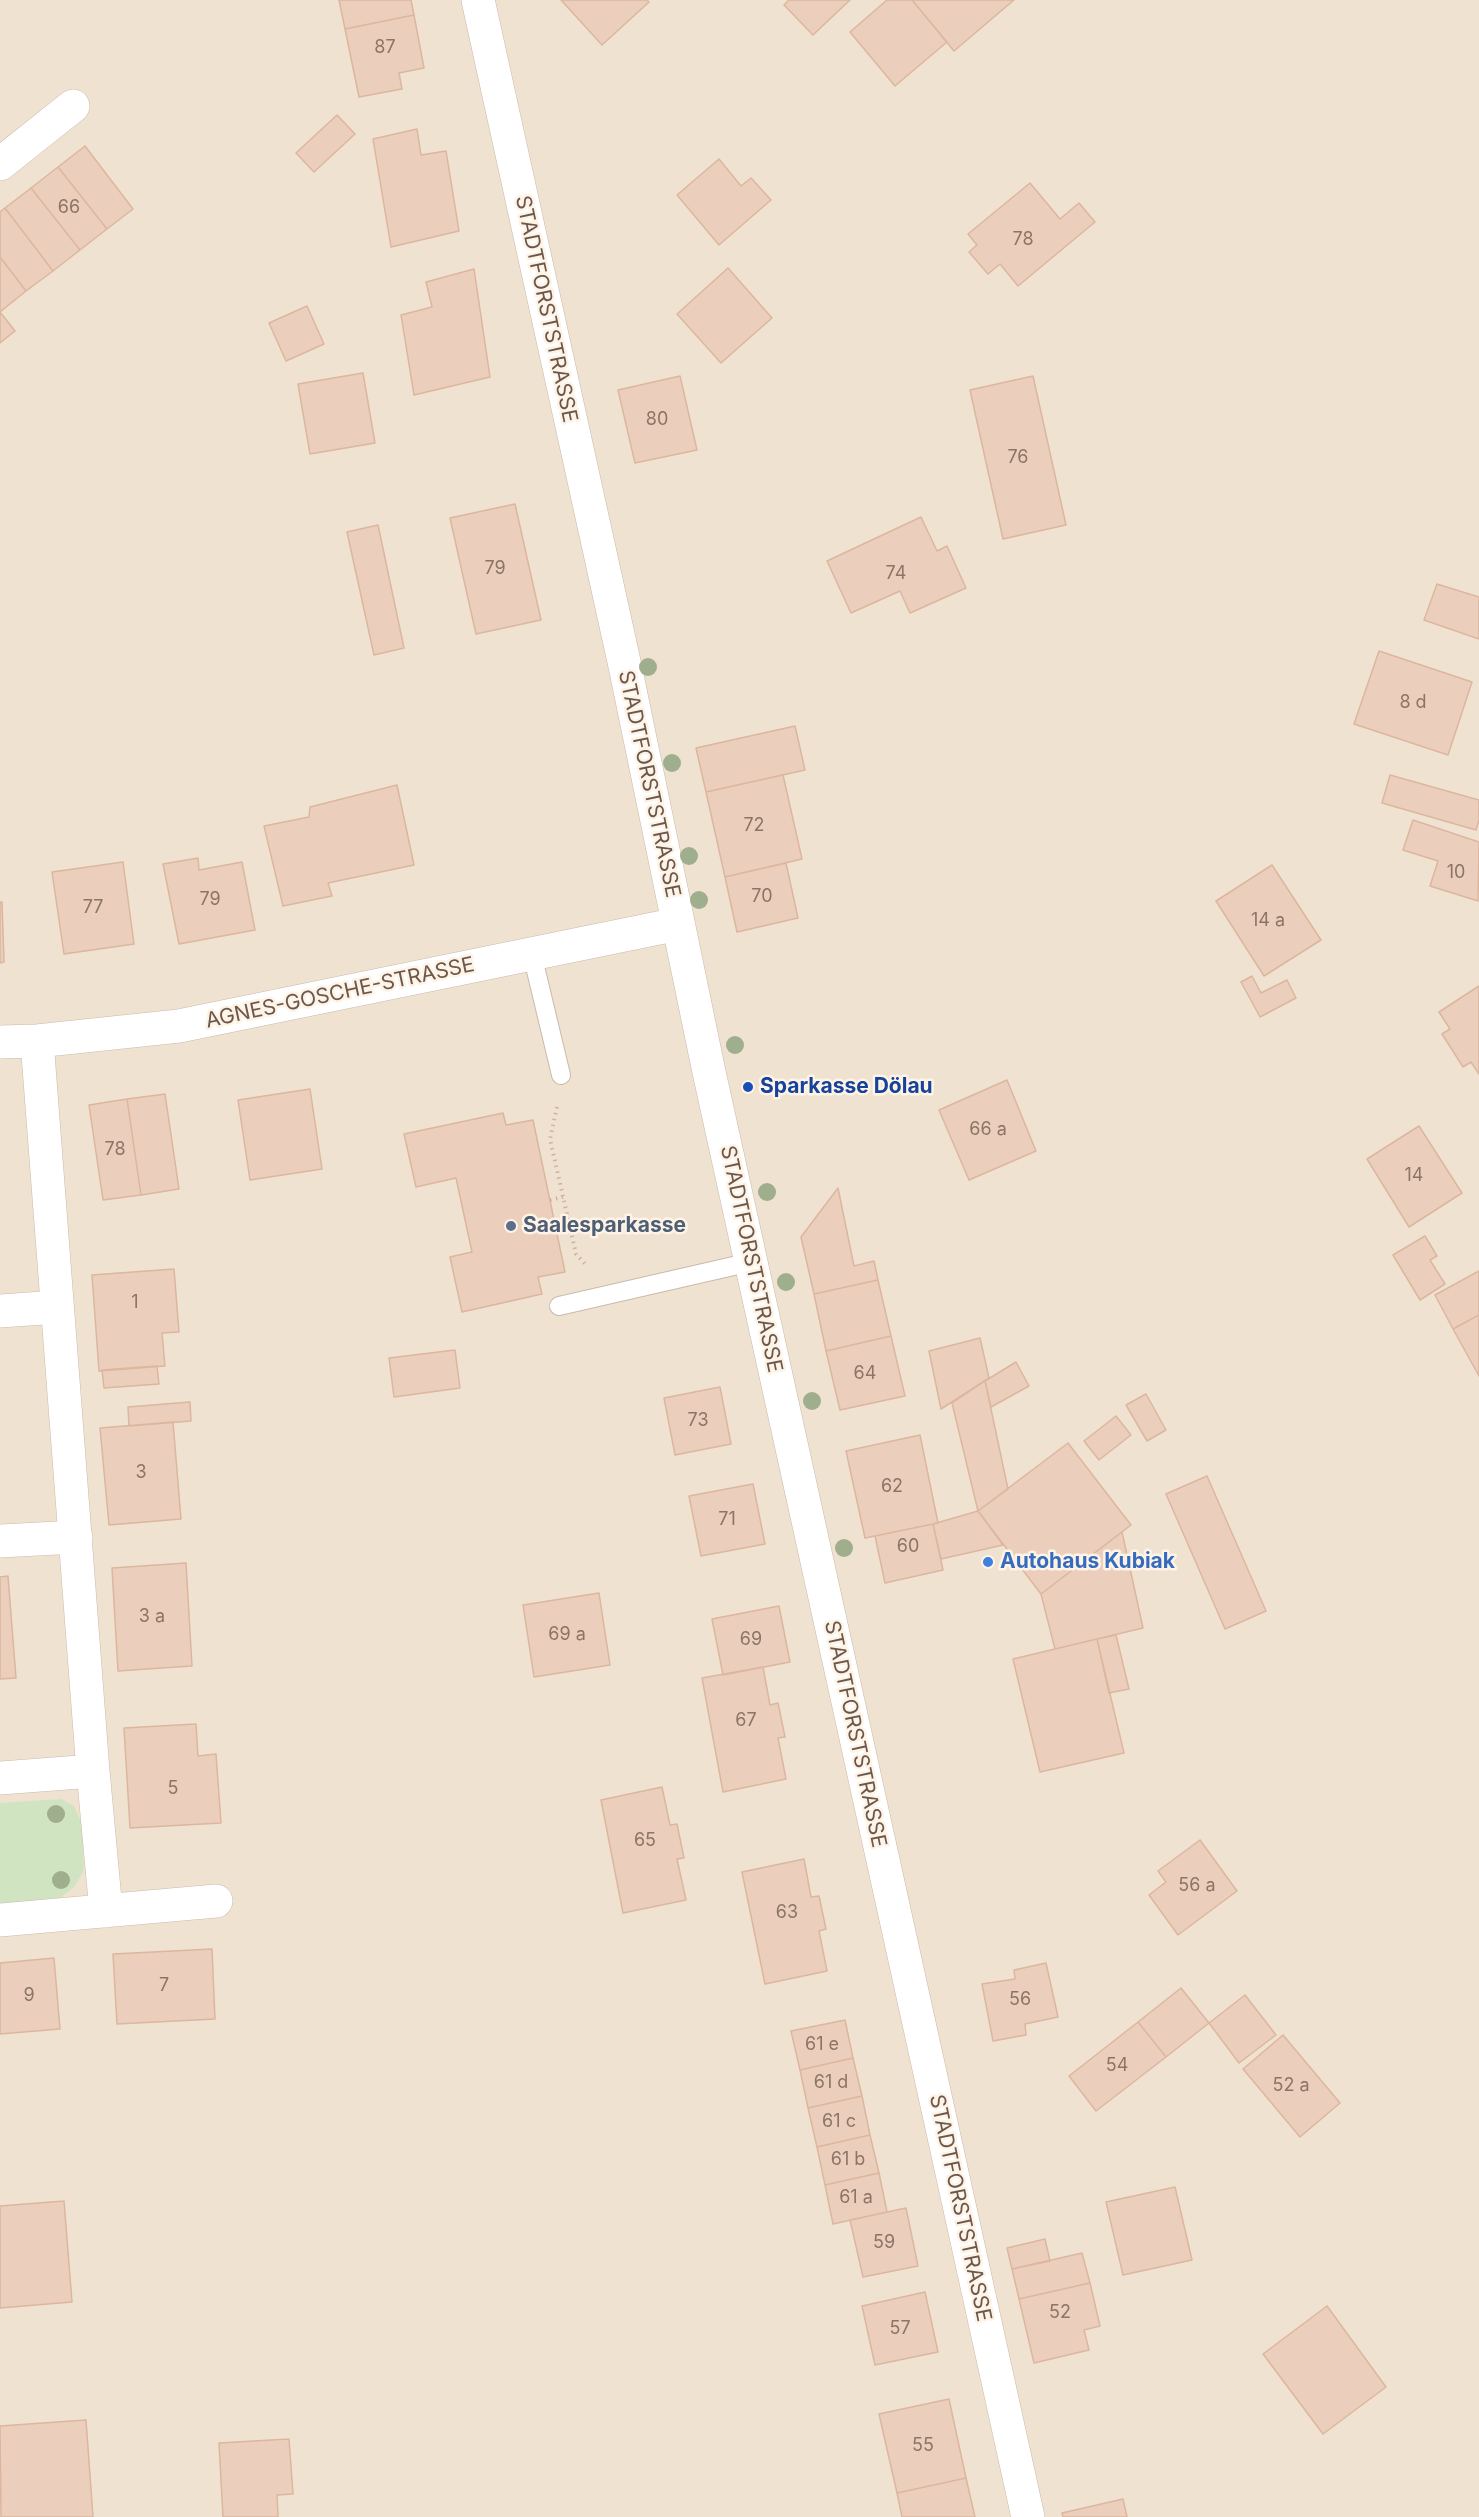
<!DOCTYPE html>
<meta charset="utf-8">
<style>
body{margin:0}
canvas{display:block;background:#f9f0e1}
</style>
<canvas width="1479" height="2517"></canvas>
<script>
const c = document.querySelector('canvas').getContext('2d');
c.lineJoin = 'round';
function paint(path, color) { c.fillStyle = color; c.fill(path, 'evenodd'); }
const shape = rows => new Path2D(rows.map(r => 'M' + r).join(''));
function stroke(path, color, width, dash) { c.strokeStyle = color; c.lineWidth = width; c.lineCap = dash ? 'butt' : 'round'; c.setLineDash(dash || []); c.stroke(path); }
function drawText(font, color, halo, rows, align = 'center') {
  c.font = font + ' Inter,sans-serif'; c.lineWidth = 5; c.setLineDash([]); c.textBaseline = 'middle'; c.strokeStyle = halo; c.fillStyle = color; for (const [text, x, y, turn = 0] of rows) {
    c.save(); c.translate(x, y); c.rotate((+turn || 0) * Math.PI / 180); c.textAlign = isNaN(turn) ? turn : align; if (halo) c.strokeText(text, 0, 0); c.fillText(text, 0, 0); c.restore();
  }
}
paint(shape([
 [0,0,1479,0,1479,2517,0,2517]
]), '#f0e2d1');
paint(shape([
 [61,1799,74,1806,82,1824,84,1870,74,1887,56,1901,0,1906,0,1803]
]), '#d0e4c2');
const building = shape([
 [339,0,411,0,414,15,345,29,339,0],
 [561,0,647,0,649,2,602,45,561,0],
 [789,0,850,0,813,35,784,5,789,0],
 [887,0,912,0,947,42,895,86,850,32,887,0],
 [912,0,1014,0,954,51,912,0],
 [414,15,424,68,399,73,402,89,359,97,345,29,414,15],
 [337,115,355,134,314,172,296,153,337,115],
 [417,129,421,155,446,151,459,231,391,247,373,139,417,129],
 [85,146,133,209,107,229,58,167,85,146],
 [719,159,741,186,751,178,771,200,719,245,677,195,719,159],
 [58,167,107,229,80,250,31,188,58,167],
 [1030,183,1060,219,1079,203,1095,222,1018,286,1000,264,988,274,969,252,977,245,968,234,1030,183],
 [31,188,80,250,53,271,5,208,31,188],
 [5,208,53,271,26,291,0,257,0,212,5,208],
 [0,257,26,291,0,312,0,257],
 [728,268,772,318,721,363,677,314,728,268],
 [474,269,490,377,414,395,401,315,432,307,426,282,474,269],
 [307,306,324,344,286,361,269,323,307,306],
 [0,312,15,331,0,343,0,312],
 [363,373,375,443,310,454,298,384,363,373],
 [680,376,697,450,635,463,618,390,680,376],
 [1033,376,1066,525,1003,539,970,390,1033,376],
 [515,504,541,620,476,634,450,518,515,504],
 [921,517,937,551,947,546,966,588,910,613,900,591,851,613,827,561,921,517],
 [378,525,404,648,374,655,347,532,378,525],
 [1437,584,1479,597,1479,639,1424,620,1437,584],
 [1379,651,1472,682,1448,755,1354,724,1379,651],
 [795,726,805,770,706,792,696,748,795,726],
 [783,775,802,859,725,877,706,792,783,775],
 [1390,775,1479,800,1479,820,1476,830,1382,803,1390,775],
 [397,785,414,865,328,883,332,896,283,906,264,826,309,817,310,807,397,785],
 [1413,820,1479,842,1478,901,1430,886,1438,861,1403,850,1413,820],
 [198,858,199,870,242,862,255,930,179,944,163,864,198,858],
 [123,862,134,944,64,954,52,872,123,862],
 [786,863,798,918,737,932,725,877,786,863],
 [1272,865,1321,940,1264,976,1216,901,1272,865],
 [0,902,2,902,4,962,0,963,0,902],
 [1252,976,1261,993,1287,980,1296,998,1260,1017,1241,982,1252,976],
 [1479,986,1479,1074,1471,1062,1463,1067,1442,1034,1450,1029,1439,1012,1479,986],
 [1007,1080,1036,1151,969,1180,939,1110,1007,1080],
 [310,1089,322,1169,250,1180,238,1100,310,1089],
 [165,1094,179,1189,141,1195,127,1099,165,1094],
 [127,1099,141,1195,103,1200,89,1105,127,1099],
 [503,1113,506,1125,533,1120,565,1272,538,1277,542,1294,462,1312,450,1257,472,1252,456,1178,416,1187,404,1134,503,1113],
 [1419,1126,1462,1193,1409,1227,1367,1159,1419,1126],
 [838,1188,854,1266,874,1261,878,1280,814,1294,801,1237,838,1188],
 [1425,1236,1437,1256,1430,1260,1445,1284,1420,1300,1393,1255,1425,1236],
 [174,1269,179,1332,162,1333,165,1366,99,1371,92,1275,174,1269],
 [1479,1271,1479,1315,1453,1329,1435,1295,1479,1271],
 [878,1280,891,1336,826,1351,814,1294,878,1280],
 [1479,1315,1479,1376,1453,1329,1479,1315],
 [891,1336,905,1396,840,1410,826,1351,891,1336],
 [980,1338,989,1378,941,1409,929,1351,980,1338],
 [455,1350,460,1388,394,1397,389,1358,455,1350],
 [1016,1362,1029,1386,991,1407,985,1381,1016,1362],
 [157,1366,159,1384,104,1388,102,1370,157,1366],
 [985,1381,1008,1489,978,1511,952,1403,985,1381],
 [720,1387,731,1444,675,1455,664,1398,720,1387],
 [1146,1394,1166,1430,1147,1441,1126,1405,1146,1394],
 [190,1402,191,1421,129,1426,128,1407,190,1402],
 [1116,1416,1131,1435,1099,1460,1084,1441,1116,1416],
 [173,1422,181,1519,109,1525,100,1428,173,1422],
 [920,1435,938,1523,865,1538,846,1451,920,1435],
 [1068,1443,1131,1525,1041,1594,978,1511,1068,1443],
 [1207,1476,1266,1611,1225,1629,1166,1494,1207,1476],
 [753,1484,765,1544,701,1556,689,1496,753,1484],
 [978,1511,1003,1545,941,1559,933,1524,978,1511],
 [933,1524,943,1570,885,1583,875,1536,933,1524],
 [1122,1532,1143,1628,1055,1649,1041,1594,1122,1532],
 [186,1563,192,1666,118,1671,112,1568,186,1563],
 [8,1576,16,1678,0,1679,0,1577,8,1576],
 [599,1593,610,1665,534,1677,523,1605,599,1593],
 [779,1606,790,1662,723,1675,712,1619,779,1606],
 [1116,1635,1129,1689,1109,1693,1097,1639,1116,1635],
 [1097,1639,1124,1753,1040,1772,1013,1659,1097,1639],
 [763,1667,770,1705,778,1703,785,1737,778,1738,786,1779,723,1792,702,1678,763,1667],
 [196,1724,198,1756,216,1754,221,1823,130,1828,124,1728,196,1724],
 [662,1787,670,1825,677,1824,684,1858,677,1859,686,1900,623,1913,601,1800,662,1787],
 [1200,1840,1237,1891,1178,1935,1149,1895,1166,1882,1158,1871,1200,1840],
 [804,1859,811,1897,819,1896,826,1929,819,1931,827,1971,765,1984,742,1872,804,1859],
 [212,1949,215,2019,117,2024,113,1954,212,1949],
 [54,1958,60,2029,0,2034,0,1963,54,1958],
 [1046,1963,1058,2017,1025,2024,1026,2035,993,2041,982,1984,1015,1979,1014,1970,1046,1963],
 [1181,1988,1209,2023,1166,2057,1138,2022,1181,1988],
 [1245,1995,1276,2035,1239,2063,1209,2023,1245,1995],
 [845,2020,853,2058,800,2070,791,2031,845,2020],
 [1138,2022,1166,2057,1096,2111,1069,2076,1138,2022],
 [1283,2035,1340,2103,1300,2137,1243,2069,1283,2035],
 [853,2058,862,2096,808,2108,800,2070,853,2058],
 [862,2096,870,2135,817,2147,808,2108,862,2096],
 [870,2135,879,2173,825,2185,817,2147,870,2135],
 [879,2173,887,2212,833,2224,825,2185,879,2173],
 [1175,2187,1192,2260,1123,2275,1106,2202,1175,2187],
 [64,2201,72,2302,0,2308,0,2206,64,2201],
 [906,2208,918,2266,863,2277,850,2220,906,2208],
 [1045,2239,1050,2261,1012,2269,1007,2248,1045,2239],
 [1082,2253,1090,2283,1019,2299,1012,2269,1082,2253],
 [1090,2283,1100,2326,1084,2330,1089,2350,1034,2363,1019,2299,1090,2283],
 [925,2292,938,2352,875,2365,862,2306,925,2292],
 [1327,2306,1386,2387,1323,2434,1263,2354,1327,2306],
 [949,2399,966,2478,897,2493,879,2414,949,2399],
 [86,2420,93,2517,1,2517,0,2426,86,2420],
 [289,2439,293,2494,277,2495,278,2517,223,2517,219,2443,289,2439],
 [966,2478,975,2517,902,2517,897,2493,966,2478],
 [1123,2499,1127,2517,1063,2517,1062,2513,1123,2499]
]);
paint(building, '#ebcfbc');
stroke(building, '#dcb69e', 1.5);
const lane = shape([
 [532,954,561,1075],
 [559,1306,751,1262]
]);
const street = shape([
 [0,164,73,106],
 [0,1042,37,1041,179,1026,678,924],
 [0,1311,57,1307],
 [0,1541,76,1537],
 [93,1771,106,1911],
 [0,1778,93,1771,37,1041],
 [0,1920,216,1901]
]);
const secondary = shape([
 [478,0,625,666,709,1072,1028,2517]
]);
stroke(lane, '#cabaac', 20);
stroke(street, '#cabaac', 34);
stroke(secondary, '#cdbaaa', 34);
stroke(shape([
 [557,1107,550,1139,576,1254,587,1266],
 [550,1200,563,1197]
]), '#cfb3a0', 4, [1.5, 4.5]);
stroke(lane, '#fff', 18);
stroke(street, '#fff', 33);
stroke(secondary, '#fff', 33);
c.fillStyle = '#9fae8d';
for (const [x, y] of [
 [648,667],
 [672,763],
 [689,856],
 [699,900],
 [735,1045],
 [767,1192],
 [786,1282],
 [812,1401],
 [844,1548],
 [56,1814],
 [61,1880]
]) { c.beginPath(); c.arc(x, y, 9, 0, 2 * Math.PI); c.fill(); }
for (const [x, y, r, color] of [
 [748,1087,6,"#1a4fb4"],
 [511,1226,6,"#5c6f8a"],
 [988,1562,6,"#3f7fe0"]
]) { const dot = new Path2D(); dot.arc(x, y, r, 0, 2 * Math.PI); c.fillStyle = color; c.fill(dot); stroke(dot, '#fdf4e7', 2); }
drawText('18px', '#8c7567', null, [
 ["87",385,48],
 ["66",69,208],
 ["78",1023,240],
 ["80",657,420],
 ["76",1018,458],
 ["79",495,569],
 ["74",896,574],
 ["8 d",1413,703],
 ["72",754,826],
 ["10",1456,873],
 ["70",762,897],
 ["79",210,900],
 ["77",93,908],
 ["14 a",1268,921],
 ["66 a",988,1130],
 ["78",115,1150],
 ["14",1414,1176],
 ["1",135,1303],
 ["64",865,1374],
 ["73",698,1421],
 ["3",141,1473],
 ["62",892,1487],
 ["71",727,1520],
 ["60",908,1547],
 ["3 a",152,1617],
 ["69 a",567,1635],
 ["69",751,1640],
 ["67",746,1721],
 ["5",173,1789],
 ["65",645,1841],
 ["56 a",1197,1886],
 ["63",787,1913],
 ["7",164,1986],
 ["9",29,1996],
 ["56",1020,2000],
 ["61 e",822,2045],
 ["54",1117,2066],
 ["61 d",831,2083],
 ["52 a",1291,2086],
 ["61 c",839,2122],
 ["61 b",848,2160],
 ["61 a",856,2198],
 ["59",884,2243],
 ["52",1060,2313],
 ["57",900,2329],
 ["55",923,2446]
]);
drawText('21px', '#6d574b', '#fdf4e7', [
 ["STADTFORSTSTRASSE",546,309,78],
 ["STADTFORSTSTRASSE",649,784,78],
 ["AGNES-GOSCHE-STRASSE",340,993,-12],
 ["STADTFORSTSTRASSE",751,1259,78],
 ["STADTFORSTSTRASSE",855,1734,78],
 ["STADTFORSTSTRASSE",960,2208,78]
]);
drawText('bold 21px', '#164399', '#fdf4e7', [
 ["Sparkasse Dölau",760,1087]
], 'left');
drawText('bold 21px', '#4e5e75', '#fdf4e7', [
 ["Saalesparkasse",523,1226]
], 'left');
drawText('bold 21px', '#366cbe', '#fdf4e7', [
 ["Autohaus Kubiak",1000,1562]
], 'left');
</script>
